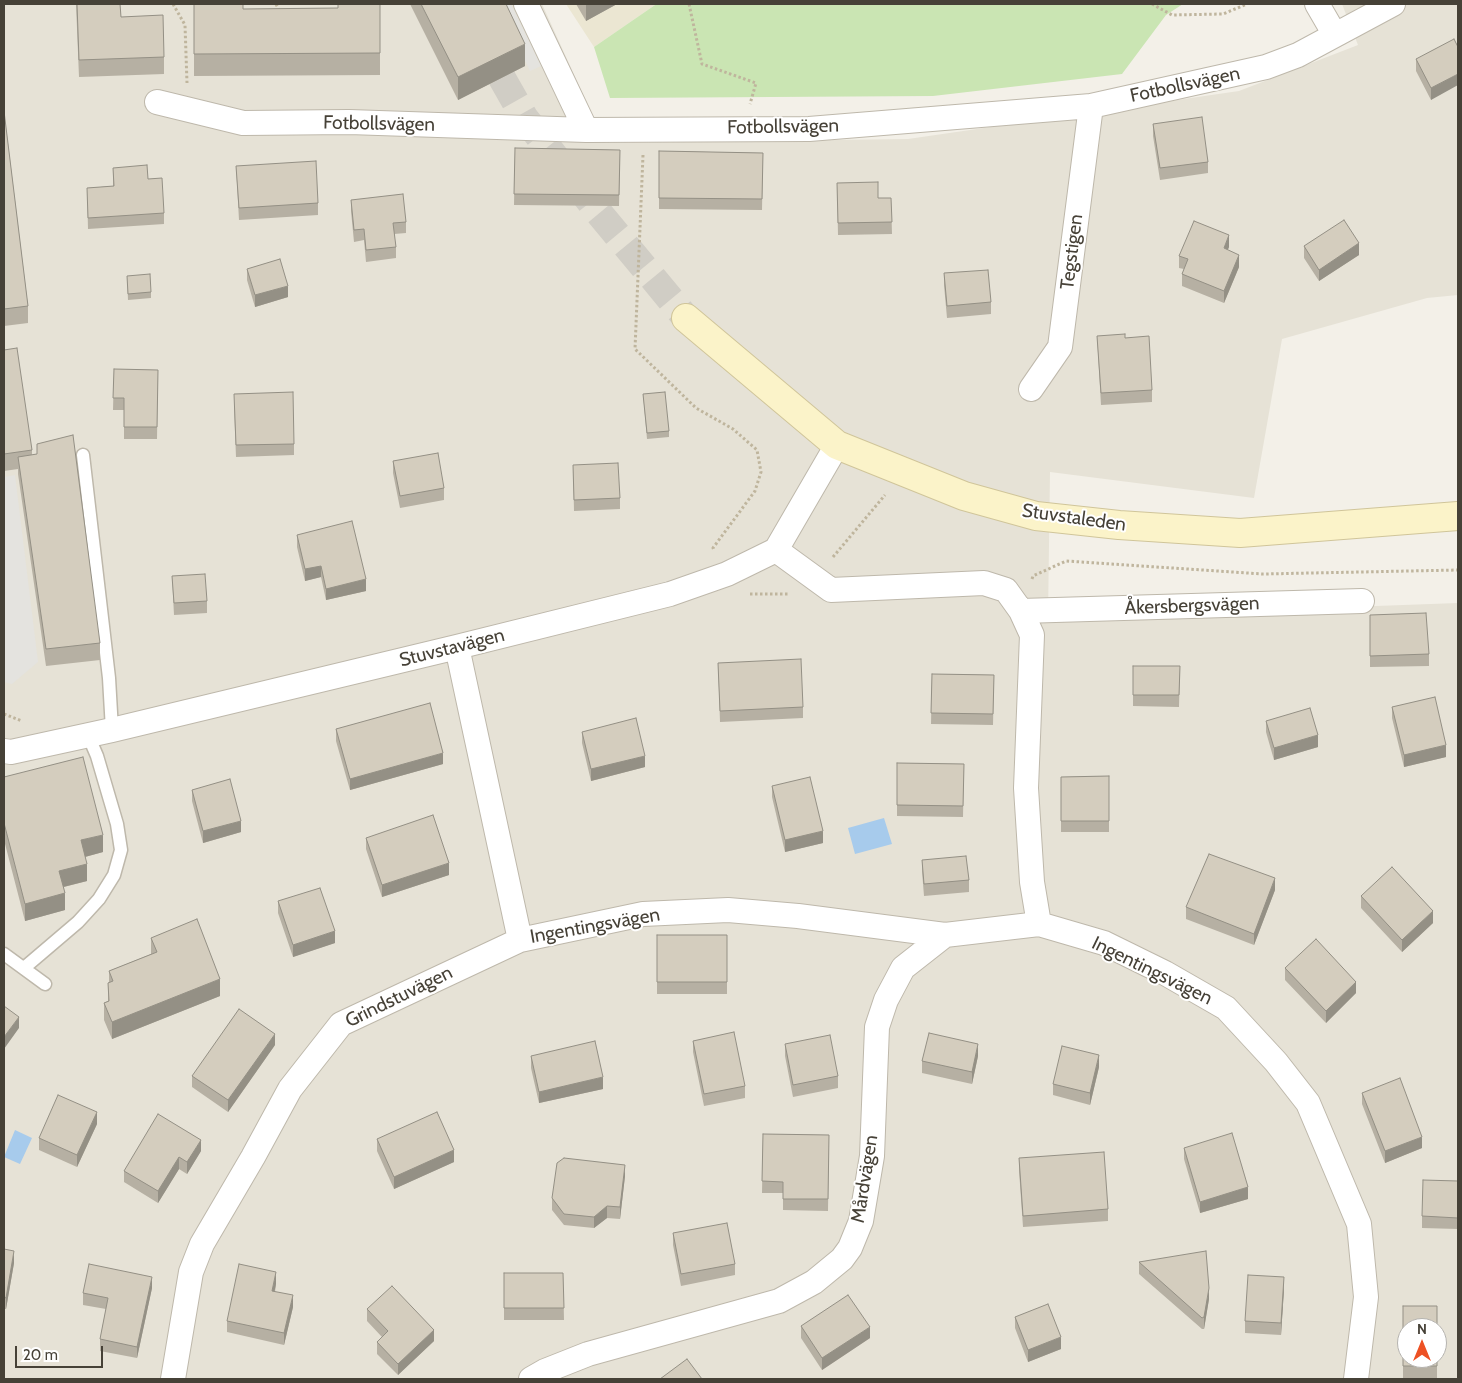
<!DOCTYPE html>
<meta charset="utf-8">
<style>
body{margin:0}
#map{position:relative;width:1462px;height:1383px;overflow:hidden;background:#f3f0e8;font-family:Cabin,sans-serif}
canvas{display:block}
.frame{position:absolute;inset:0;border:5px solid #464137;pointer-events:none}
.north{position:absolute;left:1397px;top:1318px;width:50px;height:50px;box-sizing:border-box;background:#fff;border:1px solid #b5b3af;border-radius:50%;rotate:0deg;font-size:14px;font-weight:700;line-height:20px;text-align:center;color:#464137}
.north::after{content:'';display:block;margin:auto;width:18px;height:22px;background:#ed5124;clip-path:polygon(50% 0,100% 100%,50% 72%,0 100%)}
.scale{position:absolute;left:15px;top:1346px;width:88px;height:22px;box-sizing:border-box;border:2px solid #464137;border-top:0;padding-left:6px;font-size:15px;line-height:18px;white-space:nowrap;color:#464137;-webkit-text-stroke:4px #fff;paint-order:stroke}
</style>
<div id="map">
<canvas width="1462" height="1383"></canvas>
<div class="frame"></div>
<div class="north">N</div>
<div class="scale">20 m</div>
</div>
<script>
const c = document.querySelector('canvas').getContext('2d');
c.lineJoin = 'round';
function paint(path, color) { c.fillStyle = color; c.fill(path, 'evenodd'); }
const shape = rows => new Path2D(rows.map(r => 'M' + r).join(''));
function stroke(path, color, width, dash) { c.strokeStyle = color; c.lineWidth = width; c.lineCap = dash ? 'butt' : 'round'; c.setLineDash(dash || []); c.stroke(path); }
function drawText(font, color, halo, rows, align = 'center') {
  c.font = font + ' Cabin,sans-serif'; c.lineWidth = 4; c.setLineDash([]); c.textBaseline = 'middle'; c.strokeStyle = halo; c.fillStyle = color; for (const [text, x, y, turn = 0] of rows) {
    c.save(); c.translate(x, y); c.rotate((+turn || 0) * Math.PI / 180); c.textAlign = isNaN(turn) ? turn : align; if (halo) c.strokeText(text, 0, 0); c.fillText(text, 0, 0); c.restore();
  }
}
paint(shape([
 [4,4,542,4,605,143,908,139,1239,91,1358,45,1342,4,1458,4,1458,295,1427,298,1282,339,1254,498,1050,472,1048,618,1458,603,1458,1379,4,1379],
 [1407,1328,1437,1328,1437,1358,1407,1358]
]), '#e6e2d6');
paint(shape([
 [566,4,672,4,655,5,594,47]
]), '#ebe6d2');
paint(shape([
 [1183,4,1166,15,1122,74,933,96,610,98,594,47,655,5]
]), '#cae5b3');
paint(shape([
 [498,4,511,4,541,66,530,71],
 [15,475,38,662,12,684,4,682,4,477]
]), '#e4e3df');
paint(shape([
 [884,818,892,844,855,854,848,828],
 [15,1130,32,1138,20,1164,4,1157]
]), '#a7cbec');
stroke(shape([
 [460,4,524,117,599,213,686,318]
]), '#d0cdc5', 28, [28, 14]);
const lane = shape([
 [83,455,109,678,112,730],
 [4,954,45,984],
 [24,968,78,922,99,899,114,875,121,850,117,824,97,756,88,735]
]);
const street = shape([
 [526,4,586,130],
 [1317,4,1335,35],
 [157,102,243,123,349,122,586,130,809,129,1091,106,1266,67,1298,55,1393,4],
 [1031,389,1060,347,1091,106],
 [776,550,831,590,984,583,1006,590,1021,611,1032,635,1026,788,1032,882,1039,924],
 [1021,611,1362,601],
 [4,751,11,752,112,730,457,647,670,594,727,574,776,550,837,445],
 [520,940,643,914,728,910,798,916,945,935,1039,924,1104,943,1165,973,1226,1008,1276,1062,1308,1103,1359,1224,1366,1297,1356,1379],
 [173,1379,191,1272,202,1244,253,1157,290,1089,341,1024,520,940,457,647],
 [531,1379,545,1371,588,1354,779,1301,814,1282,842,1259,850,1248,861,1221,872,1156,877,1027,886,1000,903,968,945,935]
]);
const secondary = shape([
 [686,318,837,445,964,496,1036,516,1119,525,1240,533,1458,516]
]);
stroke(lane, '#beb8ab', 15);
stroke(street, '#beb8ab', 26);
stroke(secondary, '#d0c59a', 30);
stroke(shape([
 [173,4,185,25,187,83],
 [276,4,279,10],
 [689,4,702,64,756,83,750,104],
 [1152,4,1172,15,1223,14,1247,4],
 [643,155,635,349,696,408,733,429,757,450,761,472,755,491,713,548,714,550],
 [833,557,885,495],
 [1032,579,1033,576,1066,561,1263,574,1458,570],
 [750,594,789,594],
 [4,714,22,721]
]), '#bfb59d', 3, [2.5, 2.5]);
stroke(lane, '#fff', 12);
stroke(street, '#fff', 24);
stroke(secondary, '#fbf3c9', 28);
paint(shape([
 [76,4,120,4,121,17,164,57,164,74,79,77],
 [194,4,243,9,338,8,380,4,380,75,194,76],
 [410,4,506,4,525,66,458,100],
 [576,4,617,4,586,21],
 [1458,47,1431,100,1416,71,1416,59],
 [4,111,28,306,28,323,4,326],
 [1153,124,1208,162,1208,173,1160,180,1153,136],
 [515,148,620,150,619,206,514,205],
 [659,151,763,153,762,210,659,209],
 [236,166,318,203,318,215,239,220],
 [113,168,148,179,164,213,164,224,88,229,87,188,113,186],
 [837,183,878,198,891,198,892,234,838,235],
 [351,200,406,222,406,233,394,234,396,247,396,258,366,262,364,240,354,242,351,211],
 [1304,246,1359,255,1319,281,1304,258],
 [1229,247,1227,250,1239,267,1224,303,1182,286,1182,274,1184,269,1179,268,1179,256],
 [247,269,288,297,255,307,247,280],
 [944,273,991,302,991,314,947,318,944,285],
 [127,276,151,292,151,298,128,300],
 [1097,336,1125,338,1152,390,1152,402,1101,405],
 [4,350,32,450,32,455,100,643,100,660,46,666,18,474,18,469,4,471],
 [114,369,158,370,157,439,124,439,124,410,113,410],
 [643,394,669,431,669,437,647,439],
 [234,406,294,444,294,455,236,457],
 [393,461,444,488,444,500,400,508,393,473],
 [573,465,620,498,620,509,574,511],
 [297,535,366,591,326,600,321,577,305,581,297,547],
 [172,576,207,601,207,613,174,615],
 [1370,615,1429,654,1429,666,1370,667],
 [718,663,803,707,803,718,720,722],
 [1133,666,1180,666,1179,707,1133,706],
 [932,674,994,675,993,725,931,724],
 [1392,707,1446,757,1404,767,1392,718],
 [1266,721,1318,747,1274,760,1266,732],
 [336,729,443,764,350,790,336,741],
 [582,732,645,767,591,781,582,743],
 [897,763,964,764,963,817,897,816],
 [1109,776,1109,832,1061,832,1061,777],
 [4,777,103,852,85,857,87,881,64,887,65,910,25,921,4,840],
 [772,786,823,843,785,852,772,797],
 [192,790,241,832,203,843,192,801],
 [366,838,449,875,382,897,366,849],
 [922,860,969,880,969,892,924,896,922,871],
 [1275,890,1254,945,1186,919,1186,907],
 [1361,896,1433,923,1402,952,1361,908],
 [278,901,335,943,293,957,278,913],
 [657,935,727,935,727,994,657,994],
 [151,938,220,996,112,1039,104,1020,104,1003,108,1001,108,983,109,982,109,971,151,954],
 [1285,968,1356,993,1326,1023,1285,980],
 [693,1041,745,1086,745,1098,704,1106,693,1052],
 [785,1044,838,1076,838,1088,793,1097,785,1056],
 [275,1045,228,1112,192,1087,192,1076],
 [531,1056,603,1089,539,1103,531,1068],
 [978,1056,972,1084,922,1073,922,1061],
 [1099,1067,1090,1105,1053,1095,1053,1084],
 [1362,1093,1422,1148,1385,1163,1362,1104],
 [97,1124,77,1167,39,1150,39,1138],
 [763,1134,829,1135,828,1211,783,1210,783,1193,762,1193],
 [377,1139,454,1162,394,1189,377,1151],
 [1184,1148,1248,1199,1200,1213,1184,1159],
 [201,1151,187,1174,179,1169,158,1203,124,1182,124,1171],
 [1019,1158,1108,1209,1108,1221,1023,1227,1019,1170],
 [625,1176,620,1219,607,1218,594,1228,564,1225,552,1210,552,1198],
 [1458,1181,1458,1229,1422,1228,1422,1216],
 [673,1233,735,1264,735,1275,681,1286,673,1245],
 [4,1249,14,1263,6,1309,4,1309],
 [1139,1262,1209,1299,1204,1329,1202,1329,1139,1274],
 [504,1273,563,1273,564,1320,504,1320],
 [276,1284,275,1292,293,1307,284,1345,227,1332,227,1321],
 [152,1288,137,1358,100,1351,100,1339,106,1309,83,1305,83,1293],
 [1284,1289,1281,1335,1245,1333,1245,1321],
 [1403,1306,1437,1358,1437,1378,1403,1378],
 [367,1309,434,1341,398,1375,377,1354,377,1342,382,1337,367,1321],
 [1015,1317,1061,1349,1028,1362,1015,1328],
 [801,1326,870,1338,822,1370,801,1338]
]), '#b6b0a3');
paint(shape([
 [586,4,617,4,586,21],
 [525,44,525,66,458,100,458,77],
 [1458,74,1458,85,1431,100,1431,88],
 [1229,235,1229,247,1224,260,1224,248],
 [1359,243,1359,255,1319,281,1319,270],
 [1239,255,1239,267,1224,303,1224,291],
 [288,286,288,297,255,307,255,295],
 [321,566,321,577,305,581,305,569],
 [366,579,366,591,326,600,326,589],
 [1318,735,1318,747,1274,760,1274,748],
 [1446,745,1446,757,1404,767,1404,755],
 [443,753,443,764,350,790,350,779],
 [645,756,645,767,591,781,591,769],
 [241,821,241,832,203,843,203,831],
 [823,831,823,843,785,852,785,840],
 [103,835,103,852,81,858,81,840],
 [449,863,449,875,382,897,382,885],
 [87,864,87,881,59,888,59,871],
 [1275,878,1275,890,1254,945,1254,934],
 [65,893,65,910,25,921,25,904],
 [1433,911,1433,923,1402,952,1402,940],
 [335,931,335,943,293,957,293,945],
 [220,979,220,996,112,1039,112,1022],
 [1356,982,1356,993,1326,1023,1326,1011],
 [19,1017,19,1028,4,1049,4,1037],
 [275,1034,275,1045,228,1112,228,1100],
 [978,1044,978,1056,972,1084,972,1072],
 [1099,1055,1099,1067,1090,1105,1090,1093],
 [603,1077,603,1089,539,1103,539,1092],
 [97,1112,97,1124,77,1167,77,1155],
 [1422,1137,1422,1148,1385,1163,1385,1151],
 [201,1140,201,1151,187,1174,187,1162],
 [454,1150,454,1162,394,1189,394,1177],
 [179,1157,179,1169,158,1203,158,1191],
 [625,1165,625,1176,620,1219,620,1207],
 [1248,1187,1248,1199,1200,1213,1200,1202],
 [607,1206,607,1218,594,1228,594,1217],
 [14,1251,14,1263,6,1309,6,1298],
 [276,1272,276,1284,272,1303,272,1291],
 [152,1277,152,1288,137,1358,137,1347],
 [1284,1277,1284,1289,1281,1335,1281,1323],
 [1209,1288,1209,1299,1204,1329,1204,1317],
 [293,1295,293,1307,284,1345,284,1333],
 [870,1327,870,1338,822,1370,822,1358],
 [434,1330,434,1341,398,1375,398,1364],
 [1061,1337,1061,1349,1028,1362,1028,1350]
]), '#949085');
const building = shape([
 [77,4,120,4,121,17,163,15,164,57,79,60,77,4],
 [194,4,243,4,243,9,338,8,338,4,380,4,380,53,194,54,194,4],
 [421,4,506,4,525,44,458,77,421,4],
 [1454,39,1458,47,1458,74,1431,88,1416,59,1454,39],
 [4,111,28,306,4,309,4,111],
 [1202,117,1208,162,1160,168,1153,124,1202,117],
 [515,148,620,150,619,195,514,194,515,148],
 [659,151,763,153,762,199,659,198,659,151],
 [316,161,318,203,239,208,236,166,316,161],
 [147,165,148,179,162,178,164,213,88,218,87,188,114,186,113,168,147,165],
 [878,182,878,198,891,198,892,222,838,223,837,183,878,182],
 [403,194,406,222,393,223,396,247,366,250,364,229,354,230,351,200,403,194],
 [1344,220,1359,243,1319,270,1304,246,1344,220],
 [1194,221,1229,235,1224,248,1239,255,1224,291,1182,274,1188,259,1179,256,1194,221],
 [280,259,288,286,255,295,247,269,280,259],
 [988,270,991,302,947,306,944,273,988,270],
 [150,274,151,292,128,294,127,276,150,274],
 [1125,334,1125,338,1149,336,1152,390,1101,393,1097,336,1125,334],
 [17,348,32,450,4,454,4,350,17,348],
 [114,369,158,370,157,427,124,427,124,398,113,398,114,369],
 [293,392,294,444,236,445,234,394,293,392],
 [665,392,669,431,647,433,643,394,665,392],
 [73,435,100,643,46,649,18,457,37,454,37,444,73,435],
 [438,453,444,488,400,496,393,461,438,453],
 [618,463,620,498,574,500,573,465,618,463],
 [352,521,366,579,326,589,321,566,305,569,297,535,352,521],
 [205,574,207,601,174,603,172,576,205,574],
 [1426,613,1429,654,1370,656,1370,615,1426,613],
 [801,659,803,707,720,711,718,663,801,659],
 [1133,666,1180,666,1179,695,1133,695,1133,666],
 [932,674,994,675,993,714,931,713,932,674],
 [1435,697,1446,745,1404,755,1392,707,1435,697],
 [430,703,443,753,350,779,336,729,430,703],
 [1310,708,1318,735,1274,748,1266,721,1310,708],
 [636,718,645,756,591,769,582,732,636,718],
 [83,757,103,835,81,840,87,864,59,871,65,893,25,904,4,823,4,777,83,757],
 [897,763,964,764,963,806,897,805,897,763],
 [1109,776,1109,821,1061,821,1061,777,1109,776],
 [810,777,823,831,785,840,772,786,810,777],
 [230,779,241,821,203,831,192,790,230,779],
 [433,815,449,863,382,885,366,838,433,815],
 [1209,854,1275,878,1254,934,1186,907,1209,854],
 [966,856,969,880,924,884,922,860,966,856],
 [1392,867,1433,911,1402,940,1361,896,1392,867],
 [320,888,335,931,293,945,278,901,320,888],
 [197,919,220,979,112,1022,104,1003,109,1001,108,983,113,981,109,971,157,952,151,938,197,919],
 [657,935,727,935,727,982,657,982,657,935],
 [1316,939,1356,982,1326,1011,1285,968,1316,939],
 [4,1006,19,1017,4,1037,4,1006],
 [239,1009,275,1034,228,1100,192,1076,239,1009],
 [734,1032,745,1086,704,1094,693,1041,734,1032],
 [929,1033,978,1044,972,1072,922,1061,929,1033],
 [830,1035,838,1076,793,1085,785,1044,830,1035],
 [595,1041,603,1077,539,1092,531,1056,595,1041],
 [1062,1046,1099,1055,1090,1093,1053,1084,1062,1046],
 [1400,1078,1422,1137,1385,1151,1362,1093,1400,1078],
 [58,1095,97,1112,77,1155,39,1138,58,1095],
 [437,1112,454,1150,394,1177,377,1139,437,1112],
 [158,1114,201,1140,187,1162,179,1157,158,1191,124,1171,158,1114],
 [1232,1133,1248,1187,1200,1202,1184,1148,1232,1133],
 [763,1134,829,1135,828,1199,783,1199,783,1182,762,1181,763,1134],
 [1104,1152,1108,1209,1023,1216,1019,1158,1104,1152],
 [564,1158,625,1165,620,1207,607,1206,594,1217,564,1214,552,1198,557,1163,564,1158],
 [1423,1180,1458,1181,1458,1218,1422,1216,1423,1180],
 [727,1223,735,1264,681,1274,673,1233,727,1223],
 [4,1249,14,1251,6,1298,4,1297,4,1249],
 [1206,1251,1209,1288,1204,1317,1202,1318,1139,1262,1206,1251],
 [89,1264,152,1277,137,1347,100,1339,108,1298,83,1293,89,1264],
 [239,1264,276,1272,272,1291,293,1295,284,1333,227,1321,239,1264],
 [504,1273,563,1273,564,1308,504,1308,504,1273],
 [1248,1275,1284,1277,1281,1323,1245,1321,1248,1275],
 [392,1286,434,1330,398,1364,377,1342,388,1331,367,1309,392,1286],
 [848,1295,870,1327,822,1358,801,1326,848,1295],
 [1048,1304,1061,1337,1028,1350,1015,1317,1048,1304],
 [1403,1306,1437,1306,1437,1328,1407,1328,1407,1358,1437,1358,1437,1366,1403,1366,1403,1306],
 [687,1359,702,1379,660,1379,687,1359]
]);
paint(building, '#d4cdbe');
stroke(building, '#949085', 1);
drawText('19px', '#464137', '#fff', [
 ["Fotbollsvägen",1185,85,-12],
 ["Fotbollsvägen",379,124,1],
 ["Fotbollsvägen",783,127,-1],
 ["Tegstigen",1072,252,-83],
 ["Stuvstaleden",1074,518,8],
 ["Åkersbergsvägen",1192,606,-2],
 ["Stuvstavägen",452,648,-14],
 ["Ingentingsvägen",595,926,-10],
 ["Ingentingsvägen",1152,971,26],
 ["Grindstuvägen",399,997,-26],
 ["Mårdvägen",865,1179,-81]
]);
</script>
